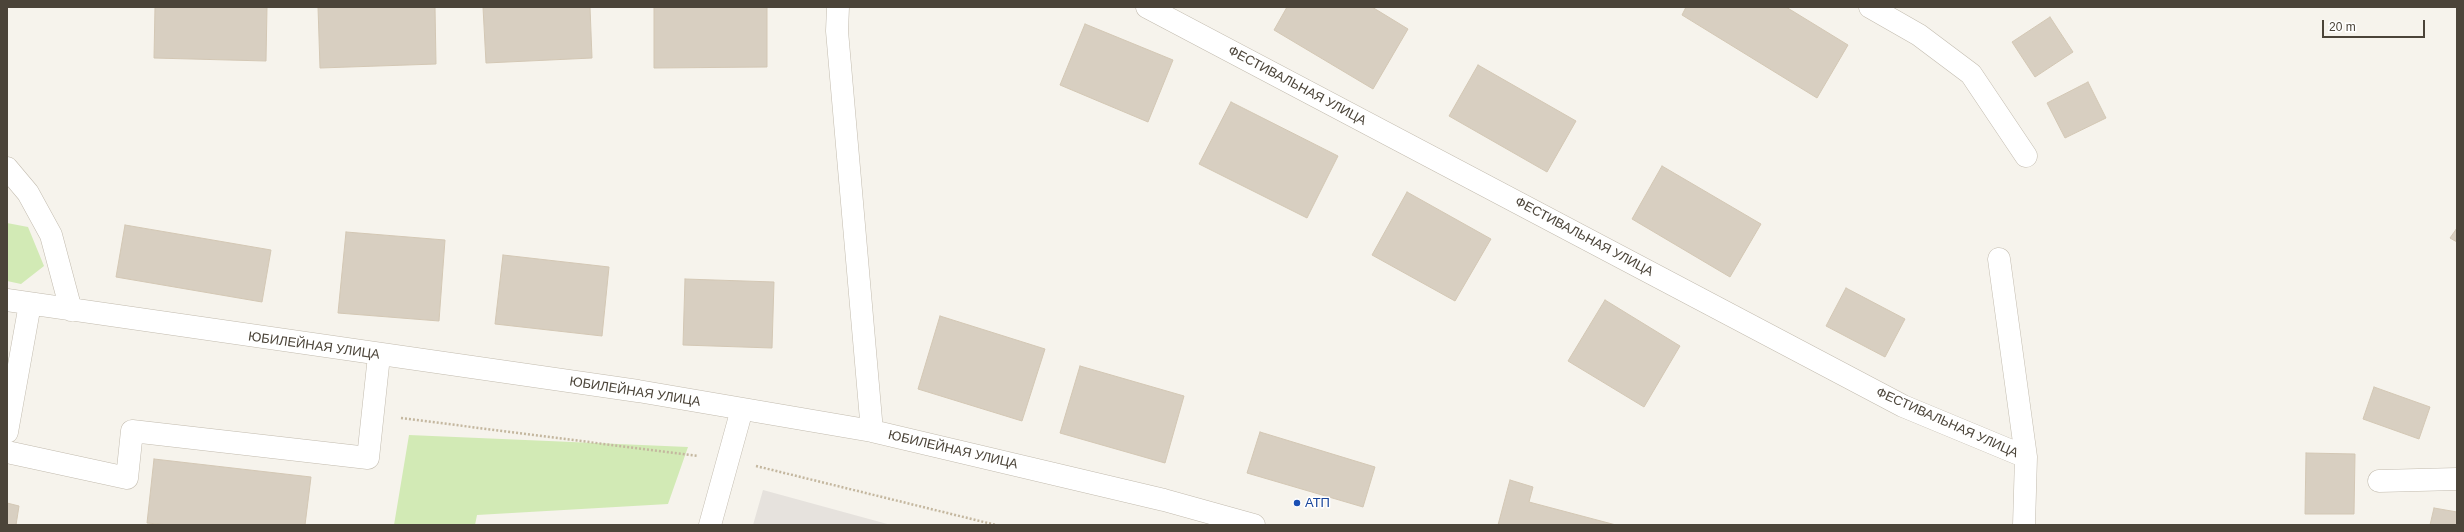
<!DOCTYPE html>
<meta charset="utf-8">
<style>
body{margin:0}
#map{position:relative;width:2464px;height:532px;overflow:hidden;background:#f6f3ec;font-family:Arial,sans-serif}
canvas{display:block}
.frame{position:absolute;inset:0;border:8px solid #4b4439;pointer-events:none}
.scale{position:absolute;left:2322px;top:20px;width:103px;height:18px;box-sizing:border-box;border:2px solid #4b4439;border-top:0;padding-left:5px;font-size:12px;line-height:14px;white-space:nowrap;color:#4b4439;-webkit-text-stroke:3px #fff;paint-order:stroke}
</style>
<div id="map">
<canvas width="2464" height="532"></canvas>
<div class="frame"></div>
<div class="scale">20 m</div>
</div>
<script>
const c = document.querySelector('canvas').getContext('2d');
c.lineJoin = 'round';
function paint(path, color) { c.fillStyle = color; c.fill(path, 'evenodd'); }
const shape = rows => new Path2D(rows.map(r => 'M' + r).join(''));
function stroke(path, color, width, dash) { c.strokeStyle = color; c.lineWidth = width; c.lineCap = dash ? 'butt' : 'round'; c.setLineDash(dash || []); c.stroke(path); }
function drawText(font, color, halo, rows, align = 'center') {
  c.font = font + ' Arial,sans-serif'; c.lineWidth = 3; c.setLineDash([]); c.textBaseline = 'middle'; c.strokeStyle = halo; c.fillStyle = color; for (const [text, x, y, turn = 0] of rows) {
    c.save(); c.translate(x, y); c.rotate((+turn || 0) * Math.PI / 180); c.textAlign = isNaN(turn) ? turn : align; if (halo) c.strokeText(text, 0, 0); c.fillText(text, 0, 0); c.restore();
  }
}
paint(shape([
 [763,490,891,525,753,525]
]), '#e6e2dd');
paint(shape([
 [7,223,28,227,44,266,21,284,7,281],
 [409,435,688,447,668,504,477,515,475,525,394,525]
]), '#d2eab5');
const building = shape([
 [155,7,267,7,266,61,154,58,155,7],
 [318,7,435,7,436,64,320,68,318,7],
 [483,7,590,7,592,58,486,63,483,7],
 [654,7,767,7,767,67,654,68,654,7],
 [1287,7,1372,7,1408,29,1373,89,1274,30,1287,7],
 [1686,7,1786,7,1848,45,1817,98,1682,15,1686,7],
 [2050,17,2073,52,2035,77,2012,42,2050,17],
 [1085,24,1173,60,1148,122,1060,85,1085,24],
 [1478,65,1576,121,1547,172,1449,116,1478,65],
 [2088,82,2106,118,2065,138,2047,103,2088,82],
 [1231,102,1338,156,1307,218,1199,164,1231,102],
 [1662,166,1761,224,1730,277,1632,219,1662,166],
 [1407,192,1491,239,1455,301,1372,255,1407,192],
 [125,225,271,250,262,302,116,277,125,225],
 [2457,228,2457,242,2450,238,2457,228],
 [346,232,445,240,439,321,338,313,346,232],
 [503,255,609,267,602,336,495,324,503,255],
 [685,279,774,282,772,348,683,345,685,279],
 [1846,288,1905,319,1885,357,1826,326,1846,288],
 [1605,300,1680,346,1644,407,1568,361,1605,300],
 [940,316,1045,349,1022,421,918,389,940,316],
 [1080,366,1184,396,1165,463,1060,433,1080,366],
 [2374,387,2430,407,2419,439,2363,419,2374,387],
 [1260,432,1375,467,1363,507,1247,473,1260,432],
 [2306,453,2355,454,2354,514,2305,514,2306,453],
 [154,459,311,477,305,525,168,525,147,523,154,459],
 [1510,480,1533,487,1529,502,1616,525,1498,525,1510,480],
 [7,503,19,506,16,525,7,525,7,503],
 [2434,508,2457,512,2457,525,2430,525,2434,508]
]);
paint(building, '#d8cfc1');
stroke(building, '#d3c7b4', 1);
const minor = shape([
 [838,7,837,31,872,431],
 [1147,7,1903,406,2026,457],
 [1870,7,1919,35,1971,74,2026,156],
 [7,168,28,193,51,235,71,310],
 [1999,259,2026,457,2024,525],
 [7,300,638,391,872,431,1164,500,1254,525],
 [7,432,30,304],
 [7,452,127,478,132,431,368,458,379,356],
 [2379,481,2457,479],
 [710,525,742,409]
]);
stroke(minor, '#c2bbae', 23);
stroke(shape([
 [401,418,698,456],
 [756,466,996,525]
]), '#c4b79f', 2.5, [2, 2]);
stroke(minor, '#fff', 22);
for (const [x, y, r, color] of [
 [1297,503,4,"#1a4fb4"]
]) { const dot = new Path2D(); dot.arc(x, y, r, 0, 2 * Math.PI); c.fillStyle = color; c.fill(dot); stroke(dot, '#fff', 1.5); }
drawText('13px', '#4b4439', '#fff', [
 ["ФЕСТИВАЛЬНАЯ УЛИЦА",1297,86,28],
 ["ФЕСТИВАЛЬНАЯ УЛИЦА",1584,237,28],
 ["ЮБИЛЕЙНАЯ УЛИЦА",314,346,8],
 ["ЮБИЛЕЙНАЯ УЛИЦА",635,392,9],
 ["ФЕСТИВАЛЬНАЯ УЛИЦА",1947,423,24],
 ["ЮБИЛЕЙНАЯ УЛИЦА",953,450,13]
]);
drawText('13px', '#164399', '#fff', [
 ["АТП",1305,503]
], 'left');
</script>
